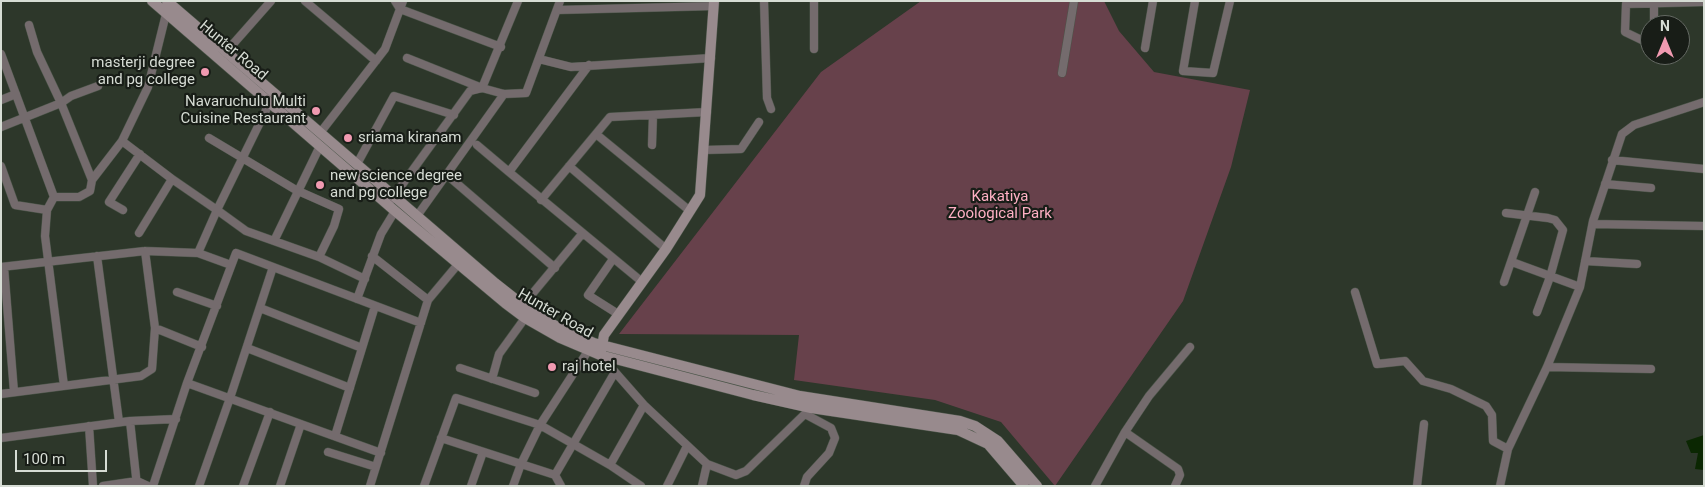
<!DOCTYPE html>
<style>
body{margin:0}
#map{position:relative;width:1705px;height:487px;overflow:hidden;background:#2d372a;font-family:Roboto,sans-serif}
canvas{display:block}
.frame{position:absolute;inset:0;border:2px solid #d6dcd4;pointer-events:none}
.north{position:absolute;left:1640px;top:15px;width:50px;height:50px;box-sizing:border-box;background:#181d17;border:1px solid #646963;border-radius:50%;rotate:0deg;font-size:14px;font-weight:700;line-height:20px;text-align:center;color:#d6dcd4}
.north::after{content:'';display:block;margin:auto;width:18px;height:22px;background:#f19ab1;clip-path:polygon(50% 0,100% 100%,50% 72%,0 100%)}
.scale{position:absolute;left:15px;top:450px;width:92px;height:22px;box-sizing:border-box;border:2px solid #d6dcd4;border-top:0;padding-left:6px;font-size:15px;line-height:18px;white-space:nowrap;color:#d6dcd4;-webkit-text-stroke:4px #181d17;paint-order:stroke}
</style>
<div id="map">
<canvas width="1705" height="487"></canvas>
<div class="frame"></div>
<div class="north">N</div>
<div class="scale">100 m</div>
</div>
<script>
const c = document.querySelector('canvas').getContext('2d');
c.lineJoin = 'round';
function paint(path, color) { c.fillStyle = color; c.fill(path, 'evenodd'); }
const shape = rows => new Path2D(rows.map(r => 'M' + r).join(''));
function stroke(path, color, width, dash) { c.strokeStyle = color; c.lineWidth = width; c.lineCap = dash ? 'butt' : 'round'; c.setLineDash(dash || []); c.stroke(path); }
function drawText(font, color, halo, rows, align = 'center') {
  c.font = font + ' Roboto,sans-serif'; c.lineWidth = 4.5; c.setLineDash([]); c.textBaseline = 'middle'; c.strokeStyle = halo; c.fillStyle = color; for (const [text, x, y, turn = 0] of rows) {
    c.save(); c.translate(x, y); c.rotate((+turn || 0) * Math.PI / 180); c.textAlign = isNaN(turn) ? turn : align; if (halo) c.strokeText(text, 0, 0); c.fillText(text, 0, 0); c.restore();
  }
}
paint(shape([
 [921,1,1104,1,1119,31,1154,72,1250,90,1231,167,1183,301,1055,486,1001,422,935,400,794,380,799,335,619,334,821,72]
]), '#67414b');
paint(shape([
 [1704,435,1704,470,1695,469,1698,453,1691,453,1686,441]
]), '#0b2702');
const street = shape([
 [305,1,376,61],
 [395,1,400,9,501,47],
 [764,1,767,98,771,109],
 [814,1,814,49],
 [1195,1,1183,71,1213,73,1230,1],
 [1654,4,1654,25],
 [557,10,714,6],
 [29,25,37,52,61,103,71,96,98,86],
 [1650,44,1625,32,1626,4,1704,2],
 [1145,48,1153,1],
 [226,52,271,1],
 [1,54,54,197],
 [407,58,482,88,504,94,526,93,560,1],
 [539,59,571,67,711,58],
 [589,65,509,172,641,281],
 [1062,73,1074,1],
 [1,100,16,94],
 [270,102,217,210,246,231,319,257,365,279],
 [1,127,61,103,92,180],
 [320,133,385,49,403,1],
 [596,134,690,211],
 [209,138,296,190,339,209,334,226,319,257],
 [477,145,509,172],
 [652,145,653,115],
 [704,150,741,149,759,122],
 [1612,160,1704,169],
 [357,164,394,96,454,115],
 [1,166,15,205,47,210],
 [569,166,666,249],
 [447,175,555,268],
 [1605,184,1651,188],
 [54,197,79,197,90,191,92,180,122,141,148,87,166,14],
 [54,197,47,210,45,236,64,386],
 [391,200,470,91,482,88,518,1],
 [541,200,610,117,707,112],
 [123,210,109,202,140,154],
 [1506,213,1548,218,1555,220,1563,230,1550,277,1537,312],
 [417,216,504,94],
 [1593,224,1704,226],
 [139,233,172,179],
 [274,241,320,146],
 [198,253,231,265],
 [97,256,119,422],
 [372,256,428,300],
 [613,259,588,295,618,314],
 [1585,261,1637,264],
 [1512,262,1580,287],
 [1,267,145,251,198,253,217,210,172,179,122,141],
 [4,267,14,392],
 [1504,282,1535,192],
 [177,292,217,306],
 [1355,292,1377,364,1405,361,1423,381,1451,389,1486,406,1492,415,1493,441,1508,449],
 [357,299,381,234,395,211],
 [523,305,582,234],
 [260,308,362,348],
 [155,328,202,347],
 [247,348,350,388],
 [588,351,540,425,521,464,555,475,615,372],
 [600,355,644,405,707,464,736,475,746,471,811,408],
 [1547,367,1651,369],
 [460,368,535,393],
 [492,379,499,354,525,318],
 [187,383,381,453],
 [1,394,141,376,152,369,155,328,145,251],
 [130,421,137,486],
 [89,426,93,486],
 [1125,432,1178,469,1180,475,1175,486],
 [335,436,375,306],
 [1,438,130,421,176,419],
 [441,438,521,464,513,486],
 [328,452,376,467],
 [610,465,644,405],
 [555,475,561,486],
 [103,486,137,481,148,486],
 [153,486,187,383,236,253,421,323],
 [199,486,230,398,273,267],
 [243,486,270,412],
 [280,486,301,424],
 [370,486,428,300,459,263],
 [424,486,456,398,540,425,610,465,641,486],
 [471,486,483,452],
 [667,486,687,446],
 [702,486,707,464],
 [804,486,807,477,829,453,835,438,831,428,805,414],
 [1095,486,1125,432,1149,396,1190,347],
 [1417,486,1424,424],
 [1500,486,1508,449,1547,367,1580,287,1593,221,1622,134,1634,125,1704,102]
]);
const secondary = shape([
 [152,1,395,211,505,303,525,318,560,338,600,355,753,395,811,408,958,430,988,444,1024,486],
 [167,1,495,283,533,313,556,326,594,343,800,396,960,421,975,426,998,441,1037,486],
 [601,352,604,335,666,249,700,195,714,1]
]);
stroke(street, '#4b5549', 9);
stroke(secondary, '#4b5549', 11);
stroke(street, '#746b6d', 8);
stroke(secondary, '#988a8d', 10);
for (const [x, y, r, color] of [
 [205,72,5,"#f19ab1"],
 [316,111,5,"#f19ab1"],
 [348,138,5,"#f19ab1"],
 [320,185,5,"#f19ab1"],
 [552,367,5,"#f19ab1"]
]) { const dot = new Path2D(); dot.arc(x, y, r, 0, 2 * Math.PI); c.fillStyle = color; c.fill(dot); stroke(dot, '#181d17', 2); }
drawText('15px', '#d6dcd4', '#181d17', [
 ["Hunter Road",233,51,40],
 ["Hunter Road",555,314,30]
]);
drawText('15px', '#d6dcd4', '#181d17', [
 ["masterji degree",195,63,"right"],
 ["and pg college",195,80,"right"],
 ["Navaruchulu Multi",306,102,"right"],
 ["Cuisine Restaurant",306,119,"right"],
 ["sriama kiranam",358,138],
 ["new science degree",330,176],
 ["and pg college",330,193],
 ["raj hotel",562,367]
], 'left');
drawText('15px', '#feb0c4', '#181d17', [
 ["Kakatiya",1000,197],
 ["Zoological Park",1000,214]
]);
</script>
